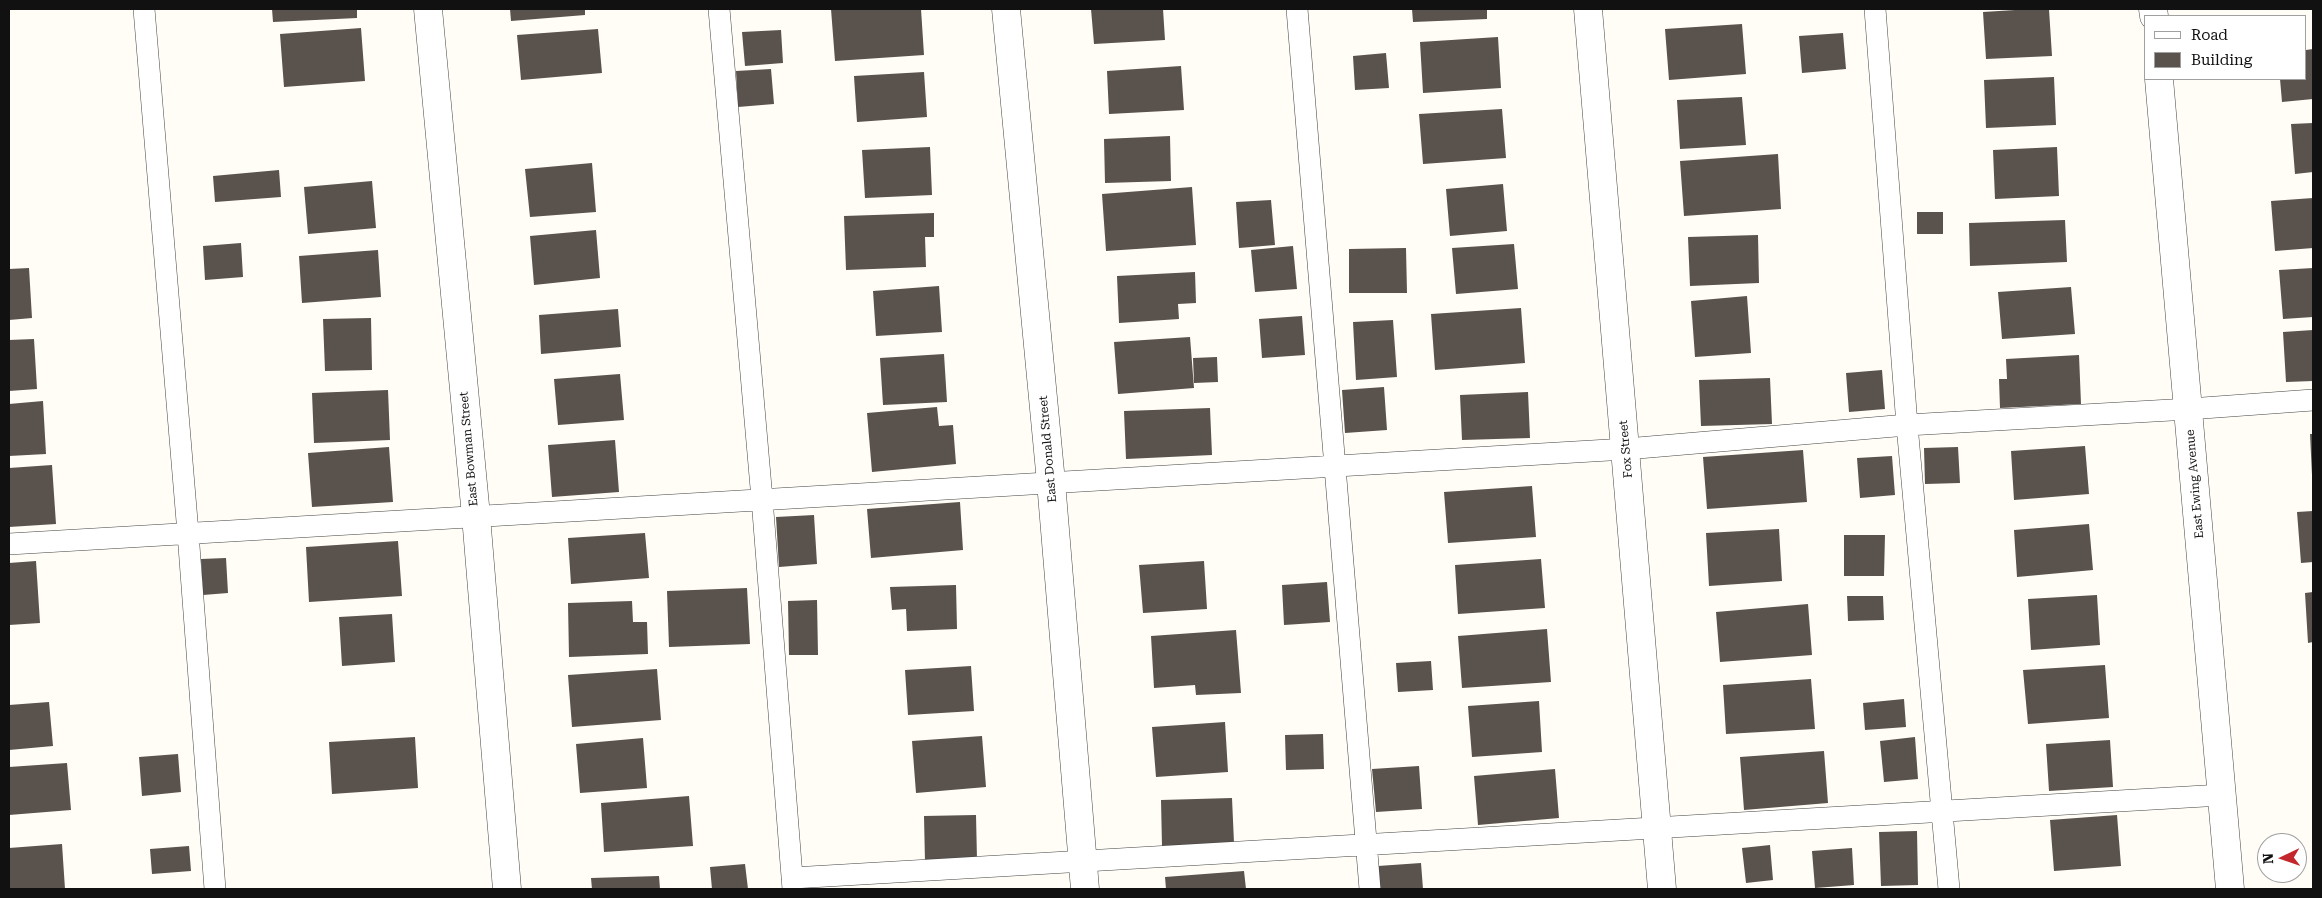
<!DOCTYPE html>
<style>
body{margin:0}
#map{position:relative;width:2322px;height:898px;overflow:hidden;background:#fffdf5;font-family:"Roboto Serif",serif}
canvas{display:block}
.frame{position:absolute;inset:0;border:10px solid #111;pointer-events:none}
.legend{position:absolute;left:2144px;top:15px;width:162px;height:65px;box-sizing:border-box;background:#fff;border:1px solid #a0a0a0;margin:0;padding:6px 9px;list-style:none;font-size:15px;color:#111}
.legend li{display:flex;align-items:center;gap:10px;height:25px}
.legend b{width:25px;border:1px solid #a0a0a0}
.north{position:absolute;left:2257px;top:833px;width:50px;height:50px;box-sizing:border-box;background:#fff;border:1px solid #a0a0a0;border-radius:50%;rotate:267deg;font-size:14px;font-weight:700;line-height:20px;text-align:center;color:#111}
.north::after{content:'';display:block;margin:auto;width:18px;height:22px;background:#c4262e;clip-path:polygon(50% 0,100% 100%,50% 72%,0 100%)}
</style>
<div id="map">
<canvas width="2322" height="898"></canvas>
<div class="frame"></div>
<ul class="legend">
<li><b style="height:6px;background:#fff"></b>Road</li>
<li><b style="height:14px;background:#5a524d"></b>Building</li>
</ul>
<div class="north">N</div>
</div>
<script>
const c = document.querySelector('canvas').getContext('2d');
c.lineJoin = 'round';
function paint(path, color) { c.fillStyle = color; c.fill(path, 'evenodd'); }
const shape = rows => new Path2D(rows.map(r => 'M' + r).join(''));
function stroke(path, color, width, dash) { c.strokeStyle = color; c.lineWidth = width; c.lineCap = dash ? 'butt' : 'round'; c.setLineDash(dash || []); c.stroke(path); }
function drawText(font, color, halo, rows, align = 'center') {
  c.font = font + ' "Roboto Serif",serif'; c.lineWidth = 5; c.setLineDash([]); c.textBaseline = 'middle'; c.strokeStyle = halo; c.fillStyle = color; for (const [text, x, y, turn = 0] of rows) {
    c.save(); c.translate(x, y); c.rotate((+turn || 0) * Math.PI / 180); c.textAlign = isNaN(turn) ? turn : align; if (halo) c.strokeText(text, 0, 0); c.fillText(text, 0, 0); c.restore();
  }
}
paint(shape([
 [272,9,357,9,357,18,273,22],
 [510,9,585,9,585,15,511,21],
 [831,9,921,9,924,55,835,61],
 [1091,9,1163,9,1165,40,1094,44],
 [1412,9,1487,9,1487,19,1413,22],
 [2031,9,2049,9,2052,56,1986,59,1983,12],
 [1742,24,1746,74,1669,80,1665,29],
 [361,28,365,81,284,87,280,34],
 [598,29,602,73,521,80,517,35],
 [781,30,783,63,745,66,742,32],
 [1843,33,1846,69,1802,73,1799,36],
 [1498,37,1501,88,1423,93,1420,42],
 [2313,49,2313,99,2282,102,2280,79,2306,79,2306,50],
 [1386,53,1389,88,1355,90,1353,56],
 [1181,66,1184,110,1109,114,1107,71],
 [771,69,774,104,738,107,736,71],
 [924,72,927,117,857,122,854,76],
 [2054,77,2056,125,1986,128,1984,80],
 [1742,97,1746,145,1680,149,1677,100],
 [1502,109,1506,158,1423,164,1419,114],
 [2313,123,2313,172,2295,174,2291,124],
 [1170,136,1171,181,1105,183,1104,139],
 [930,147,932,195,865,198,862,150],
 [2057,147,2059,196,1995,199,1993,150],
 [1778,154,1781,209,1684,216,1680,161],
 [592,163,596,212,530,217,525,169],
 [279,170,281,197,215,202,213,176],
 [372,181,376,228,308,234,304,187],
 [1503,184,1507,231,1450,236,1446,189],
 [1192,187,1196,245,1106,251,1102,194],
 [2313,198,2313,248,2275,251,2271,201],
 [1271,200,1275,245,1239,248,1236,202],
 [1917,212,1943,212,1943,234,1917,234],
 [934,213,934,237,925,237,926,267,846,270,844,216],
 [2065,220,2067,262,1970,266,1969,223],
 [596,230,600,278,534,285,530,236],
 [1758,235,1759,283,1690,286,1688,237],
 [241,243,243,277,205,280,203,246],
 [1514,244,1518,289,1456,294,1452,248],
 [1293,246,1297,289,1255,292,1251,250],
 [1406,248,1407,293,1349,293,1349,249],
 [378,250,381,297,302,303,299,256],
 [29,268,32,318,9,320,9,269],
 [2313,268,2313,317,2283,319,2279,270],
 [1195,272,1196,303,1178,304,1179,319,1119,323,1117,276],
 [939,286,942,332,876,336,873,291],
 [2071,287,2075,334,2002,339,1998,292],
 [1747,296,1751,353,1695,357,1691,301],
 [1521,308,1525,363,1435,370,1431,314],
 [618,309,621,347,541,354,539,315],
 [1302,316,1305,355,1262,358,1259,319],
 [371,318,372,370,325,371,323,319],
 [1393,320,1397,377,1356,380,1353,322],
 [2313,330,2313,381,2286,382,2283,332],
 [1190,337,1194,388,1118,394,1114,342],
 [34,339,37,389,9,391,9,340],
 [944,354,947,402,883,405,880,358],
 [2079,355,2081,404,2000,408,1999,379,2007,379,2006,359],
 [1217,357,1218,382,1194,383,1193,358],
 [1882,370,1885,409,1849,412,1846,373],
 [620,374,624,420,558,425,554,379],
 [1770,378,1772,424,1701,426,1699,380],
 [1384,387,1387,430,1345,433,1342,390],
 [388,390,390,440,314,443,312,393],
 [1528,392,1530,438,1462,440,1460,395],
 [43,401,46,454,9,456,9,404],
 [937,407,939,426,953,425,956,464,872,472,867,413],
 [1210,408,1212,455,1126,459,1124,411],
 [2310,434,2313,434,2313,475,2312,475],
 [615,440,619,492,552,497,548,445],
 [2085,446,2089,494,2014,500,2011,451],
 [389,447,393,502,312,507,308,453],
 [1958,447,1960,483,1925,484,1924,448],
 [1803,450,1807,502,1707,509,1703,457],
 [1892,456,1895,495,1860,498,1857,458],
 [52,465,56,524,9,527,9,468],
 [1532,486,1536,537,1448,543,1444,492],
 [960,502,963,550,871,558,867,509],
 [2313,511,2313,562,2301,563,2297,512],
 [814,515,817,564,779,567,776,517],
 [2089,524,2093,570,2017,577,2014,530],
 [1779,529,1782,581,1709,586,1706,533],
 [645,533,649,578,571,584,568,538],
 [1844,535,1885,535,1884,576,1844,576],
 [398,541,402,596,309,602,306,547],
 [226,558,228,593,203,595,201,559],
 [1541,559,1545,608,1458,614,1455,565],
 [36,561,40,623,9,625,9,563],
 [1204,561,1207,609,1143,613,1139,565],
 [1327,582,1330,622,1284,625,1282,585],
 [956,585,957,629,907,631,906,609,892,610,890,587],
 [747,588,750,644,669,647,667,591],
 [2313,592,2313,642,2308,643,2305,593],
 [2097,595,2100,645,2031,650,2028,599],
 [1847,596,1883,596,1884,620,1848,621],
 [817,600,818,655,789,655,788,601],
 [632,601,633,622,647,622,648,654,569,657,568,603],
 [1808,604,1812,655,1720,662,1716,612],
 [392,614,395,662,342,666,339,617],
 [1547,629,1551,682,1462,688,1458,636],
 [1236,630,1241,693,1196,695,1195,685,1154,688,1151,636],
 [1431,661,1433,690,1398,692,1396,663],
 [2105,665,2109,718,2028,724,2023,670],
 [971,666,974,711,908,715,905,670],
 [657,669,661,720,572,727,568,675],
 [1811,679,1815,729,1726,734,1723,685],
 [1904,699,1906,727,1865,730,1863,703],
 [1539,701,1542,752,1472,757,1468,706],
 [49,702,53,746,9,750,9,705],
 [1225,722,1228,772,1156,777,1152,727],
 [1323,734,1324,769,1286,770,1285,735],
 [982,736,986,787,916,793,912,741],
 [415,737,418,788,332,794,329,742],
 [1915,737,1918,779,1884,782,1880,741],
 [643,738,647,788,580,793,576,744],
 [2110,740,2113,787,2049,791,2046,744],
 [1824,751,1828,803,1744,810,1740,757],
 [178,754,181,792,142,796,139,757],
 [67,763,71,810,9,815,9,767],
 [1419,766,1422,809,1376,812,1372,769],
 [1555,769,1559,818,1478,825,1474,776],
 [689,796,693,846,604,852,601,803],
 [1232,798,1234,843,1162,846,1161,800],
 [976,815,977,860,925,862,924,816],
 [2117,815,2121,866,2054,871,2050,820],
 [1917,831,1918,885,1881,886,1879,832],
 [62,844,65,889,9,889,9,848],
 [1770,845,1773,880,1746,883,1742,848],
 [189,846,191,871,152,874,150,849],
 [1852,848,1854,885,1815,888,1812,851],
 [1421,863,1423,889,1380,889,1378,866],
 [745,864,748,889,712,889,710,867],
 [1244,871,1246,889,1166,889,1165,877],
 [659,876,660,889,592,889,591,878]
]), '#5a524d');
const service = shape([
 [144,9,188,533,215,889],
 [719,9,762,499,793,889],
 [1297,9,1370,889],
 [1875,9,1907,425,1949,889],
 [9,544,1626,449,1907,425,2189,409,2313,400],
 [792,878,2222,795]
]);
const minor = shape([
 [428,9,476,516,507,889],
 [1006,9,1051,482,1085,889],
 [1588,9,1662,889]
]);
const tertiary = shape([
 [2153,9,2154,16],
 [2159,79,2230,889]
]);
stroke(service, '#444', 22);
stroke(minor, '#444', 29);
stroke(tertiary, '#444', 29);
stroke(service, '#fff', 21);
stroke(minor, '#fff', 28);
stroke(tertiary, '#fff', 28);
drawText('12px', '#111', '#fff', [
 ["East Bowman Street",469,449,-95],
 ["East Donald Street",1048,449,-95],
 ["Fox Street",1626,449,-95],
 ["East Ewing Avenue",2195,484,-95]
]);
</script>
